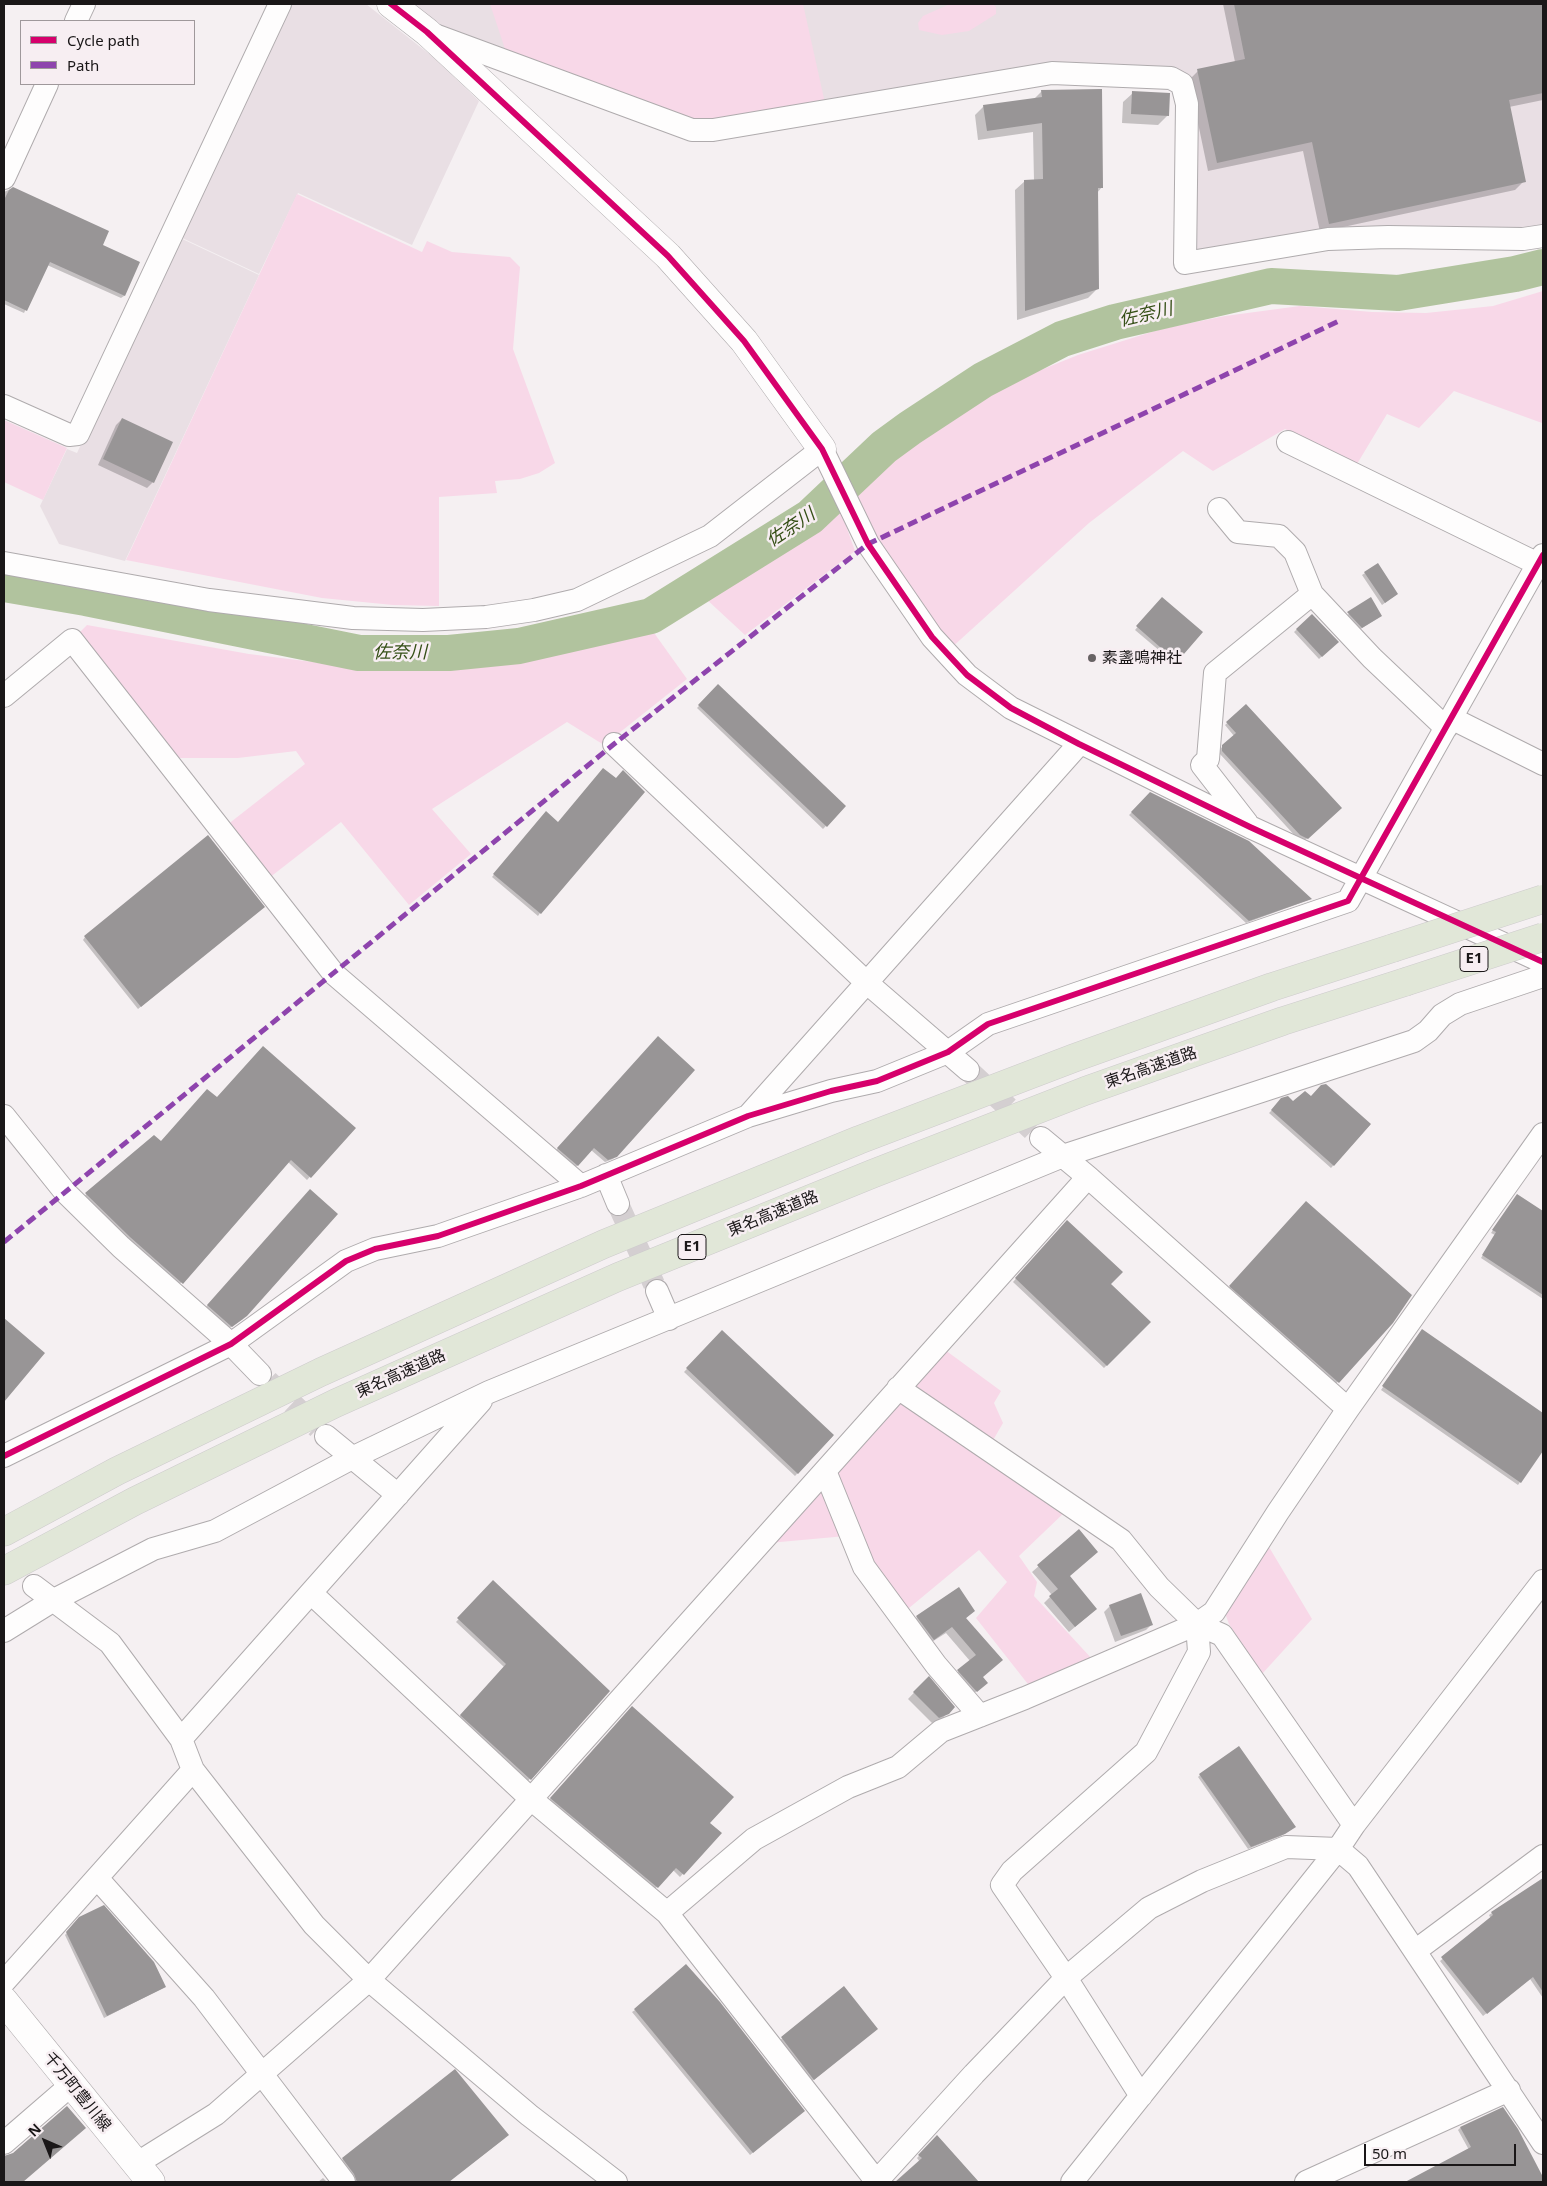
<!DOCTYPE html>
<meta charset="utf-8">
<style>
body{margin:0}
#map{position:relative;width:1547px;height:2186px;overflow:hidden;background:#f5f0f2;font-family:"Noto Sans",sans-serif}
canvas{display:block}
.frame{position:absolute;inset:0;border:5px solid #1a1718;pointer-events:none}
.legend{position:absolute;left:20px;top:20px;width:175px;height:65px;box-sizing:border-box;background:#f7eef2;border:1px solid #9f989b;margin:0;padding:6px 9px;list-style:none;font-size:15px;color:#1a1718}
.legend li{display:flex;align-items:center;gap:10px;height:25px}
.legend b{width:25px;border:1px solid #9f989b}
.north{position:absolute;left:20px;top:2116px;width:50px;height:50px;-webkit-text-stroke:4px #f7eef2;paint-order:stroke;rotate:316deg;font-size:14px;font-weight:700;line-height:20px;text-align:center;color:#1a1718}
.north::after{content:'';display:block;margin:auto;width:18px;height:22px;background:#1a1718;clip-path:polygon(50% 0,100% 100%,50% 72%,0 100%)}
.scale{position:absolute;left:1364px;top:2144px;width:152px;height:22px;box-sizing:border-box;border:2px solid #1a1718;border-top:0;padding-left:6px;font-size:15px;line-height:18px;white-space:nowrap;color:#1a1718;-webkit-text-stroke:4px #f7eef2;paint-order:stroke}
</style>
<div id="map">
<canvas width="1547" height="2186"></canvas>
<div class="frame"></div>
<ul class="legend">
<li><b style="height:6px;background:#d6006c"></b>Cycle path</li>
<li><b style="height:6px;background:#8e44ad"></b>Path</li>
</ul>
<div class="north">N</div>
<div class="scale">50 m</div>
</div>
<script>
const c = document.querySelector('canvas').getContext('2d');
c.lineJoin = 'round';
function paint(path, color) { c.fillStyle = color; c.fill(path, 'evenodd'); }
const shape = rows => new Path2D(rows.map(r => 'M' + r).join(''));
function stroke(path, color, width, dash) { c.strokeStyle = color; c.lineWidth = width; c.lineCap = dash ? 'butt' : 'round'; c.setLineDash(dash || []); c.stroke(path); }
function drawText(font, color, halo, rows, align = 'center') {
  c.font = font + ' "Noto Sans","Noto Sans JP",sans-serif'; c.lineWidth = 5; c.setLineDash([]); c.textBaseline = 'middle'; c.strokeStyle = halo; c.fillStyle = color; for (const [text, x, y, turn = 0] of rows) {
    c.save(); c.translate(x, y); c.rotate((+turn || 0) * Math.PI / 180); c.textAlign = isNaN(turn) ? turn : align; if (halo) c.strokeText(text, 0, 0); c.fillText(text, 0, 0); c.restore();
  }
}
paint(shape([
 [288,4,366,4,433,57,479,101,412,245,298,193,259,274,178,236],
 [406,4,1543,4,1543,225,1516,232,1202,253,1193,245,1193,88,1051,67,699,127,435,28],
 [178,237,259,275,125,561,59,544,40,506,67,449,77,453]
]), '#e9dfe4');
paint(shape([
 [490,4,803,4,825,103,698,124,506,52],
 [950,4,993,4,996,7,996,14,969,31,942,35,919,30,918,23,923,16],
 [297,194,422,252,427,241,452,252,510,257,520,267,513,349,555,463,539,473,520,479,495,481,497,493,439,497,439,606,393,605,322,598,126,560],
 [1543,291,1542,423,1454,391,1419,428,1387,414,1357,464,1285,429,1213,471,1183,451,1089,523,950,649,873,542,855,492,893,458,957,414,1021,378,1078,355,1161,329,1225,316,1300,306,1372,312,1426,313,1493,306],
 [4,420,67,448,43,500,4,482],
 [839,506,855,551,745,635,704,597],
 [647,623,687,679,604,745,567,722,432,809,471,854,409,905,341,822,269,878,227,825,305,764,296,751,238,758,176,758,77,635,87,625,249,654,361,668,443,665,529,655],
 [941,1347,1001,1391,994,1403,1003,1423,992,1442,906,1386],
 [899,1396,1067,1510,1019,1556,1037,1582,1034,1596,1093,1660,1031,1688,976,1618,1007,1582,979,1550,903,1613,868,1564,830,1474],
 [825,1481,846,1536,769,1543],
 [1266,1542,1312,1619,1262,1674,1229,1624,1225,1613]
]), '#f8d8e8');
paint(shape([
 [1223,4,1543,4,1543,100,1509,107,1524,181,1515,190,1320,232,1303,151,1208,171,1189,80,1198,71,1235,62],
 [1042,91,1102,187,1097,193,1097,289,1088,298,1017,320,1015,190,1025,181,1034,181,1033,132,978,140,975,115,984,106,1034,99],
 [1133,93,1168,115,1158,125,1122,123,1123,102],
 [13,188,101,245,139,262,124,296,121,298,47,265,24,313,4,304,4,192],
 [122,419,153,482,147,488,98,465,116,425],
 [1365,573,1397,594,1382,605,1362,575],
 [1162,598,1176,661,1174,663,1135,630],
 [1370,599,1378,618,1359,630,1346,616],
 [1312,615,1337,642,1319,659,1294,632],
 [718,686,845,806,823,829,697,708],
 [1246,706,1340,808,1304,841,1297,838,1220,754,1220,749,1234,736,1225,725],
 [1151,794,1311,899,1246,923,1129,815],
 [543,816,540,913,538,916,492,877],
 [260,909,138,1009,83,940,85,937],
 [658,1038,694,1070,613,1159,605,1162,591,1150,575,1168,555,1151],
 [1311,1098,1370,1125,1331,1168,1269,1113,1282,1100,1293,1102],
 [354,1128,307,1180,288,1162,179,1285,83,1197,154,1136,161,1142],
 [310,1191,243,1319,228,1329,205,1308],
 [1517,1195,1543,1213,1543,1299,1481,1258,1495,1235,1491,1233],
 [1306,1202,1392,1322,1335,1385,1228,1289],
 [1067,1221,1110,1284,1150,1322,1104,1368,1013,1282],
 [4,1320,43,1353,4,1400],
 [1422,1331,1543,1415,1543,1449,1518,1485,1381,1390],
 [722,1332,833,1436,795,1476,684,1372],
 [1079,1531,1069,1576,1089,1615,1069,1632,1044,1603,1052,1595,1032,1572],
 [493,1582,609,1691,527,1782,458,1718,504,1667,456,1622],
 [1110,1606,1152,1624,1146,1630,1115,1642,1104,1612],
 [974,1611,965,1619,1001,1660,982,1677,980,1688,970,1697,952,1677,970,1661,946,1633,927,1645,911,1623,917,1617],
 [928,1678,953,1707,941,1720,932,1723,908,1699],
 [632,1707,709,1823,720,1833,680,1877,673,1870,654,1890,548,1801],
 [1200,1775,1292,1829,1281,1836,1248,1849,1198,1777],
 [1543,1880,1543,1998,1530,1979,1483,2016,1440,1961,1491,1919,1489,1915,1492,1913],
 [80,1918,165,1987,104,2018,65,1935],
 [844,1988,874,2031,811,2082,779,2041],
 [635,2010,800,2113,750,2155,632,2012],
 [1460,2128,1517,2130,1543,2182,1408,2182,1469,2150,1458,2130],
 [937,2136,977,2182,897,2182,920,2162,917,2158],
 [505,2138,448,2182,354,2182,340,2162,343,2159],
 [323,2178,327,2182,318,2182]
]), '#0003');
stroke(shape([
 [4,584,86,598,359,653,449,653,519,646,651,616,810,517,884,447,910,428,983,380,1062,339,1115,322,1271,286,1398,293,1515,274,1543,267]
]), '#b1c39e', 36);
paint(shape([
 [1234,4,1543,4,1543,93,1509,100,1526,182,1329,224,1312,142,1217,163,1197,69,1245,59],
 [1102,89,1103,188,1098,188,1099,289,1025,311,1024,180,1043,179,1042,123,987,131,983,105,1042,97,1041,90],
 [1132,91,1170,93,1169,116,1131,114],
 [13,187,109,231,103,245,140,262,125,296,50,262,27,311,4,300,4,200,9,190],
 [122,418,173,442,154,483,103,459],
 [1378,563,1398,594,1385,603,1364,572],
 [1162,597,1203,632,1177,662,1136,626],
 [1371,597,1382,616,1362,628,1347,612],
 [1312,614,1339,642,1322,657,1296,629],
 [718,684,846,806,827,827,698,705],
 [1246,704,1342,808,1308,839,1300,835,1222,751,1222,745,1236,733,1226,722],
 [603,768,616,778,623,770,645,792,541,914,493,874,546,811,558,822],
 [1150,792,1249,841,1312,899,1249,921,1131,812],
 [208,835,265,907,141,1007,84,936],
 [658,1036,695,1070,617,1157,608,1160,594,1148,578,1166,557,1148],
 [263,1046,356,1128,311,1178,291,1160,183,1284,130,1237,85,1193,154,1135,161,1141,207,1089,217,1097],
 [1326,1084,1371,1124,1334,1166,1271,1110,1281,1098,1288,1096,1293,1101,1305,1091,1311,1096,1321,1085],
 [310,1189,338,1214,247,1316,232,1327,207,1305],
 [1517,1194,1543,1211,1543,1295,1482,1255,1496,1232,1492,1230],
 [1306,1201,1412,1295,1393,1323,1339,1383,1229,1286],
 [1067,1220,1123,1272,1111,1284,1151,1322,1107,1366,1015,1278],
 [4,1318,45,1353,4,1402],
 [1422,1329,1543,1413,1543,1451,1521,1483,1382,1386],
 [722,1330,834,1435,798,1474,686,1368],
 [1079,1529,1098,1552,1070,1576,1097,1609,1075,1627,1049,1596,1058,1589,1037,1565],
 [493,1580,610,1691,531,1780,460,1715,506,1664,457,1618],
 [959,1587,975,1611,966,1618,1003,1660,983,1677,988,1683,977,1692,957,1670,976,1655,952,1627,934,1640,916,1616],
 [1141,1593,1153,1625,1121,1636,1109,1605],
 [929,1676,955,1707,949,1714,939,1718,913,1692],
 [632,1706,734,1797,710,1823,722,1833,684,1875,676,1868,658,1888,550,1798],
 [1239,1746,1296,1827,1285,1834,1251,1847,1199,1774],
 [1543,1878,1543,1992,1533,1977,1487,2014,1441,1957,1493,1915,1491,1912],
 [104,1905,154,1962,166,1987,107,2016,66,1932,79,1917],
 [686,1964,720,2002,805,2111,753,2153,634,2009],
 [844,1986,878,2029,814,2080,781,2037],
 [455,2069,509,2135,449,2182,357,2182,354,2174,342,2158],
 [67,2106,86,2128,23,2182,4,2182,4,2156,13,2153],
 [1503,2107,1518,2129,1543,2177,1543,2182,1405,2182,1471,2147,1460,2127],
 [937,2135,979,2182,895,2182,922,2158,918,2155]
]), '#989596');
stroke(shape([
 [968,1070,1041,1138],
 [618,1204,657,1291],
 [268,1381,318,1428]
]), '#d4cfd1', 22, [22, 11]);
const street = shape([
 [76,21,84,4],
 [432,34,692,130,713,130,1052,73,1171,78,1182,84,1187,104,1185,263,1328,239,1388,237,1523,239,1543,236],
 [4,178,47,84],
 [4,406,69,435,78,434,280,4],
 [1288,442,1538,564],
 [1219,509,1238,532,1279,536,1295,552,1312,594,1372,658,1446,728],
 [4,563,209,600,353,618,423,620,486,617,534,610,577,600,710,536,822,449,868,544,932,637,967,675,1011,708,1250,827,1543,962],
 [4,696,72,640,334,974,581,1186],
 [1451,718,1543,764],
 [614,744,866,982,968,1070],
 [1247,823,1202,765,1208,759,1215,673,1312,594],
 [4,1116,65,1192,121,1247,231,1344,260,1374],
 [748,1116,1079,744],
 [1041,1138,1088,1177,1348,1409],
 [606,1175,618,1204],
 [657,1291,669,1319],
 [898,1388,1121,1540,1159,1587,1197,1624,1222,1635,1354,1825],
 [326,1436,398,1495],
 [4,1456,231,1344,346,1261,375,1249,438,1236,581,1186,748,1116,831,1091,877,1081,948,1052,988,1024,1348,901,1543,555],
 [825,1471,864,1567,936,1665,980,1716],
 [34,1586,110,1643,181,1739,193,1770,314,1925,369,1980,529,2115,616,2182],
 [311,1593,531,1799,667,1913,877,2182],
 [4,1631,54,1600,153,1549,215,1531,354,1457,489,1392,1063,1156,1414,1041,1428,1031,1442,1015,1460,1004,1543,976],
 [181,1739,481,1401],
 [97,1878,204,1998,344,2182],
 [667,1913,754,1839,848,1787,898,1767,941,1731,1025,1698,1197,1624,1214,1612,1278,1512,1348,1409,1543,1134],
 [1415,1951,1543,1856],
 [4,1982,193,1770],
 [1141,2096,1066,1978,1002,1885,1012,1871,1146,1752,1199,1652,1197,1624],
 [4,2143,71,2085],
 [136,2164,216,2114,369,1980,1088,1177],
 [876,2182,974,2074,1066,1978,1149,1908,1202,1881,1286,1847,1338,1849,1358,1866,1543,2143],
 [1072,2182,1338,1849,1354,1825,1543,1581],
 [1306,2182,1509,2090]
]);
const secondary = shape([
 [391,4,427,32,668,256,744,341,822,449],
 [4,2001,151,2182]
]);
const highway = shape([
 [4,1532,117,1471,321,1372,604,1244,859,1140,1074,1058,1272,987,1393,948],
 [4,1571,135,1501,336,1403,618,1277,872,1174,1085,1091,1283,1021,1405,982]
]);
stroke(street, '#afabad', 24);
stroke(secondary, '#afabad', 29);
stroke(highway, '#cdcbcc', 29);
stroke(street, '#fefdfd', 22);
stroke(secondary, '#fefdfd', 28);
stroke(highway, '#e1e7d8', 28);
const highwayBridge = shape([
 [1393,948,1543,899],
 [1405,982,1543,937]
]);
stroke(highwayBridge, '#cdcbcc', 29, []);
stroke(highwayBridge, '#e1e7d8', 28);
stroke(shape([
 [4,1242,614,744,868,544,1341,320]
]), '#8e44ad', 5, [10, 5]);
stroke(shape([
 [391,4,427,32,668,256,744,341,822,449,868,544,932,637,967,675,1011,708,1079,744,1250,827,1543,962],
 [4,1456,231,1344,346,1261,375,1249,438,1236,581,1186,748,1116,831,1091,877,1081,948,1052,988,1024,1348,901,1543,555]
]), '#d6006c', 6);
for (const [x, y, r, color] of [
 [1092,658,5,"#676364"]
]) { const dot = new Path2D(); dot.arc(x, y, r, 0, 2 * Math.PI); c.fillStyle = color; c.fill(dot); stroke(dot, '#f7eef2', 2); }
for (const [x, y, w] of [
 [1474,959,28],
 [692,1247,28]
]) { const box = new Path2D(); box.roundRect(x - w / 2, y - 12.5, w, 25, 4); c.fillStyle = '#f7eef2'; c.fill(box); stroke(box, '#1a1718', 1); }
drawText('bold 15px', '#1a1718', null, [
 ["E1",1474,959],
 ["E1",692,1247]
]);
drawText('16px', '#1a1718', '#f7eef2', [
 ["素盞鳴神社",1102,658]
], 'left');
drawText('16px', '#1a1718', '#f7eef2', [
 ["東名高速道路",1151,1068,-19],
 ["東名高速道路",773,1214,-22],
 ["東名高速道路",401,1374,-24],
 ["千万町豊川線",77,2092,51]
]);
drawText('italic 18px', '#354f16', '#f7eef2', [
 ["佐奈川",1146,315,-13],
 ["佐奈川",791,528,-34],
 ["佐奈川",400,653]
]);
</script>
